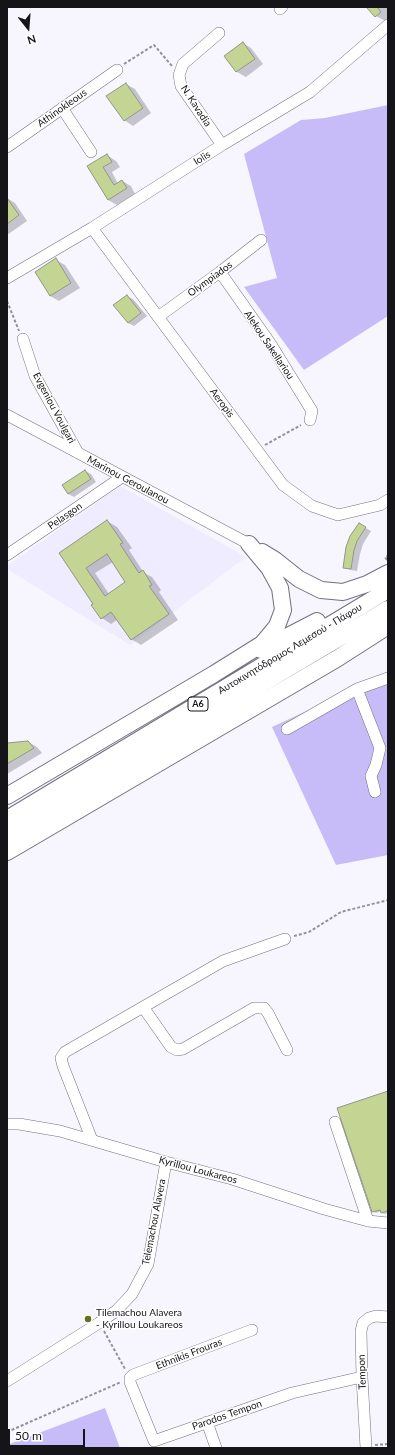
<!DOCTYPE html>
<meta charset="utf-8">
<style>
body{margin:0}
#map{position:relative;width:395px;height:1455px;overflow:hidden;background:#f7f6ff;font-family:Lato,sans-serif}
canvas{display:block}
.frame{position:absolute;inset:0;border:8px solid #151419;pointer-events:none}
.north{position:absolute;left:8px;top:8px;width:40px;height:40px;-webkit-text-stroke:3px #fff;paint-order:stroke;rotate:163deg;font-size:11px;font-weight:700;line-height:16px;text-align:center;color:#151419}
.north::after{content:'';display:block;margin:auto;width:14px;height:18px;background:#151419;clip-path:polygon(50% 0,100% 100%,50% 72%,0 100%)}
.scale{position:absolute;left:8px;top:1429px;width:77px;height:18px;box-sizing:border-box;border:2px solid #151419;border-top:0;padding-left:5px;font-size:12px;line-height:14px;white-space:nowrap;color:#151419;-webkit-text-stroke:3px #fff;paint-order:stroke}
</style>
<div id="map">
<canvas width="395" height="1455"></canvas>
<div class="frame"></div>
<div class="north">N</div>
<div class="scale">50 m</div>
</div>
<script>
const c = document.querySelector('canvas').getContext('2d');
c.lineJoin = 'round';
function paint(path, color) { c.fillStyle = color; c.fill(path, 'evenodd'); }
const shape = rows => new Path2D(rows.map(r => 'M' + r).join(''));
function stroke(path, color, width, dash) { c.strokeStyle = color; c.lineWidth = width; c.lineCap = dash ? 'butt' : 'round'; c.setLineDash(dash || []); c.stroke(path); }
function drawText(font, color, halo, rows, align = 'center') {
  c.font = font + ' Lato,sans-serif'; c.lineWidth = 3; c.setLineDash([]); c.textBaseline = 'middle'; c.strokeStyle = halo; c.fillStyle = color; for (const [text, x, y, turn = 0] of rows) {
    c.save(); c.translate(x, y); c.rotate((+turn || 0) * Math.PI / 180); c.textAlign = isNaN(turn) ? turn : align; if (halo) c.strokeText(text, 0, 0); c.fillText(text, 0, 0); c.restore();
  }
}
paint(shape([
 [120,486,246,557,130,645,7,569,7,566]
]), '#eeecfe');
paint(shape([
 [388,105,388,316,304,370,244,287,277,278,244,154,301,120,325,118],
 [386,674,388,679,388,855,336,865,272,727],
 [105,1408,120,1448,7,1448,7,1445]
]), '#c7bcf8');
paint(shape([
 [367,7,388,7,388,18,385,21,376,16],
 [243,43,251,48,263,64,246,77,237,72,225,56],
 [126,84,135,89,151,113,133,126,124,120],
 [107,155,116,161,120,167,112,172,118,184,122,181,131,186,135,194,117,205,108,200,88,167],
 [7,198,15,203,27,221,7,235],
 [56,260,65,265,80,288,59,301,50,296],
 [127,296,133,299,147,316,134,326,128,323],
 [85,471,91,474,96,482,74,497,68,494],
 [107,521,117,527,132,548,129,550,144,573,152,577,161,590,159,592,178,620,141,645,131,639,118,619,111,624,102,618,94,604,60,553],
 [113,562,127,582,109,594,95,573],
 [359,524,371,531,363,544,360,554,357,571,350,570,344,567],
 [28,742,37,747,42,753,7,774,7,744],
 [388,1092,388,1213,384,1214,381,1211,376,1213,373,1211]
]), '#0003');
const building = shape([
 [366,7,377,7,381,12,375,17,366,7],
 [243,42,255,59,236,72,224,56,243,42],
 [126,83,143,108,124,121,106,96,126,83],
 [107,154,112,162,103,167,114,185,122,180,127,188,108,200,87,166,107,154],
 [7,198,19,215,7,224,7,198],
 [56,258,71,283,50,296,35,272,56,258],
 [127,295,141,313,128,323,113,305,127,295],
 [85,470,91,479,68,494,62,485,85,470],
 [107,520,123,543,120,544,139,573,143,570,152,585,149,586,169,614,131,640,111,612,101,619,91,605,93,604,59,553,107,520],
 [107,554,125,582,105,596,86,568,107,554],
 [359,523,366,527,357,541,354,550,351,569,343,568,346,547,350,536,359,523],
 [28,741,34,748,7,764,7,743,28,741],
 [388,1091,388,1211,381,1213,380,1210,372,1212,337,1108,388,1091]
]);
paint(building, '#c4d493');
stroke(building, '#929688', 1);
const minor = shape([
 [280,9,282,7],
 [219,33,183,64,179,75,181,86,222,145],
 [62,108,91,152],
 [7,147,117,70],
 [92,228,283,485,312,506,338,515,380,505,388,500],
 [220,272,270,343,312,411,310,420],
 [7,278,92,228,222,145,310,92,388,25],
 [158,317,220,272,261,240],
 [23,339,35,376,78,453],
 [7,415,249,544],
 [7,555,122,477],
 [357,689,380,748,376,765,371,776,375,792],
 [287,729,357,689,388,678],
 [143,1007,171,1047,177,1050,183,1049,254,1008,264,1008,268,1013,287,1050],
 [335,1122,368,1221],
 [7,1124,19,1124,60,1131,166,1162,232,1179,324,1209,368,1221,388,1223],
 [92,1140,63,1066,61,1058,65,1052,223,961,285,939],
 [252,1330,133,1375,130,1378,130,1382,154,1441,292,1393,362,1377],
 [7,1381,99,1323,116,1311,132,1294,148,1264,166,1162],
 [207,1422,216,1448],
 [366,1448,362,1377,361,1331,363,1323,369,1318,376,1316,388,1317]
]);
const highway = shape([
 [262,552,275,560,299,579,321,590,343,592,367,584,388,573],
 [261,650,317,621],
 [7,796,214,674,262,644,277,626,283,610,280,588,269,568,249,544],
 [7,819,388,590],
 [7,835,388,609],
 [7,852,338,658,388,626]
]);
stroke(minor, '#73717e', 12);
stroke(highway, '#73717e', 18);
stroke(shape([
 [124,64,154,45,172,66],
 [7,301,19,331],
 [265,445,301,425],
 [387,560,385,557,388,556],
 [294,936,309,932,341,912,388,900],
 [104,1331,125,1369],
 [7,1432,121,1382],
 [375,1445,388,1444]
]), '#929198', 2, [3, 2]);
stroke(minor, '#fff', 11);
stroke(highway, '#fff', 16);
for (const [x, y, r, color] of [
 [88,1319,4,"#62711d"]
]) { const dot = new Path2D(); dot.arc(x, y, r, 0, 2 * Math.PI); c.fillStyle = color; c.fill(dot); stroke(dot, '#fff', 1.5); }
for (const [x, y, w] of [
 [198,704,20]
]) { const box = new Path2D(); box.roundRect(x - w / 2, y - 7, w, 14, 3); c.fillStyle = '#fff'; c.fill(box); stroke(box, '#151419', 1); }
drawText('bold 9px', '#151419', null, [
 ["A6",198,704]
]);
drawText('10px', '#151419', '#fff', [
 ["N. Kavadia",196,106,57],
 ["Athinokleous",62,108,-35],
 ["Iolis",202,158,-32],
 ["Olympiados",210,279,-36],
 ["Alekou Sakellariou",269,345,56],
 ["Aeropis",222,403,53],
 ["Evgeniou Voulgari",54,408,62],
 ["Marinou Geroulanou",128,480,28],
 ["Pelasgon",65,516,-35],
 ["Αυτοκινητόδρομος Λεμεσού - Πάφου",290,649,-31],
 ["Kyrillou Loukareos",198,1170,15],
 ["Telemachou Alavera",154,1222,-79],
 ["Ethnikis Frouras",189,1354,-21],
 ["Tempon",362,1372,-92],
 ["Parodos Tempon",227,1415,-19]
]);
drawText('10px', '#151419', '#fff', [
 ["Tilemachou Alavera",96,1313],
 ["- Kyrillou Loukareos",96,1325]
], 'left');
</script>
